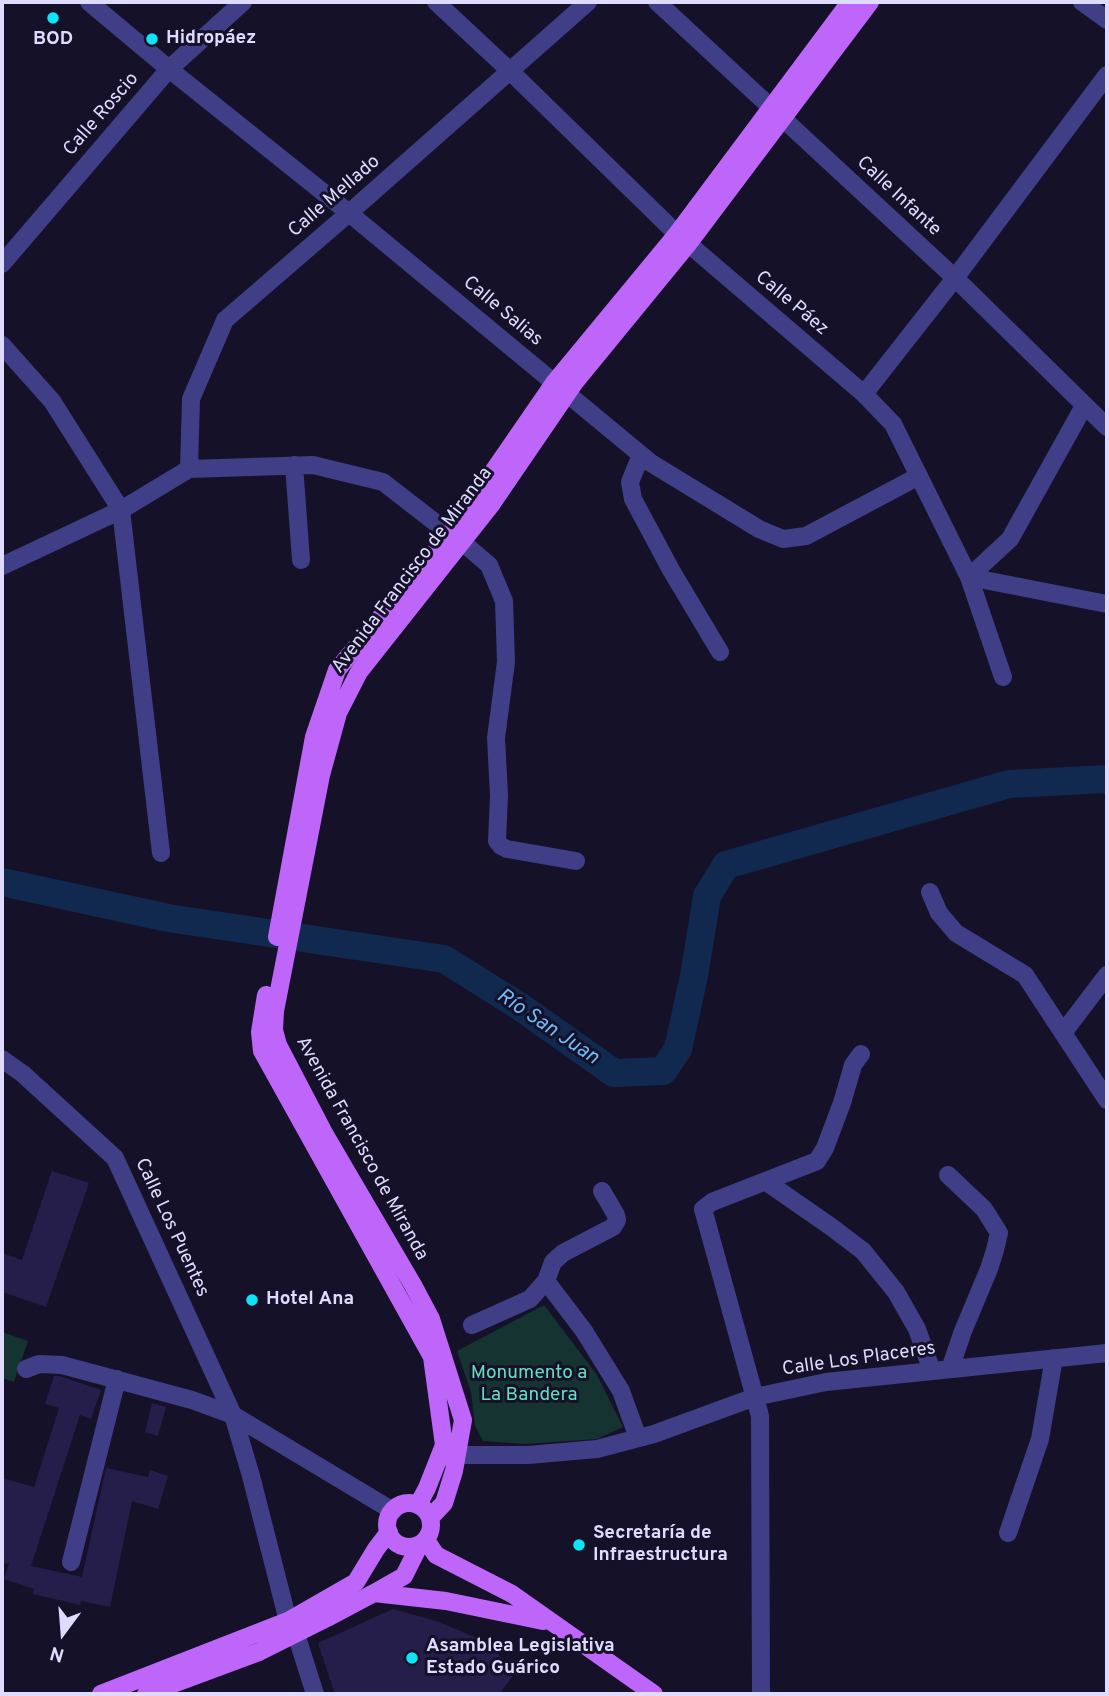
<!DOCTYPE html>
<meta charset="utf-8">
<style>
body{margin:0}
#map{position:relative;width:1109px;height:1696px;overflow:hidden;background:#151129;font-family:Overpass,sans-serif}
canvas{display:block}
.frame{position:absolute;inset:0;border:4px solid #dedbfe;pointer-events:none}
.north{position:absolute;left:28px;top:1598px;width:70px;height:70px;-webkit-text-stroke:5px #151129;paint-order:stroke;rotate:196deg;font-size:19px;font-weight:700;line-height:28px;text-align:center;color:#dedbfe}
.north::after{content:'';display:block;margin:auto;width:24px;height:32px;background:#dedbfe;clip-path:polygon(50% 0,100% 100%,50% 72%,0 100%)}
</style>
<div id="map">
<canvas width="1109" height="1696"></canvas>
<div class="frame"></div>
<div class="north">N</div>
</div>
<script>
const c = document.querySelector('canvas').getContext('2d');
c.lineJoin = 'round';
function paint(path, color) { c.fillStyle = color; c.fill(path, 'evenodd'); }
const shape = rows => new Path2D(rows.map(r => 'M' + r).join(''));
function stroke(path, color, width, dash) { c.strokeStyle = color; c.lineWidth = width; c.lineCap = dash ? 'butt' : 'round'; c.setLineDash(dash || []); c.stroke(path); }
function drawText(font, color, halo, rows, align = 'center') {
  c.font = font + ' Overpass,sans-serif'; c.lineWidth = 6; c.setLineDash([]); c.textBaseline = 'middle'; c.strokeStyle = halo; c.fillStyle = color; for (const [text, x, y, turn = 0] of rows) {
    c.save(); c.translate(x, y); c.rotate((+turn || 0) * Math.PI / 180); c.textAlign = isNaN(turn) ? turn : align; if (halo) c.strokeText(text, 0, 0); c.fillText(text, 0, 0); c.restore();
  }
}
paint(shape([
 [544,1305,597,1375,623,1427,597,1439,525,1444,483,1441,475,1426,471,1392,457,1351],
 [2,1332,28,1341,14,1382,2,1378]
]), '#153331');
stroke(shape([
 [2,882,168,918,444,959,519,1006,614,1073,663,1071,678,1049,694,976,707,896,726,865,1009,784,1107,779]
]), '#11294e', 28);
paint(shape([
 [52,1171,89,1183,46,1307,2,1292,2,1253,22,1260],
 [54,1376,59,1376,101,1390,91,1419,80,1415,31,1566,82,1577,106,1468,148,1477,150,1470,168,1476,158,1509,132,1501,110,1607,81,1601,80,1605,33,1594,34,1589,4,1579,9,1564,2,1563,2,1478,34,1487,59,1408,45,1404],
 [152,1403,166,1407,158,1436,145,1432],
 [393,1609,436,1621,487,1642,515,1673,499,1694,335,1694,318,1643]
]), '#261e4a');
stroke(shape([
 [89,2,169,69,349,213,651,463,759,529,783,539,806,536,919,476],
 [436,2,510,71,677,234,864,394,893,424,969,577,1107,604],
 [657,2,955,278,1107,427],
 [1082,2,1107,20],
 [2,264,169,69,243,2],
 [2,345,52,401,121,510,161,853],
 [864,394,955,278,1107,75],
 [641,455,630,482,633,499,671,570,720,652],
 [294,465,301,560],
 [189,469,191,399,225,320,349,213,588,2],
 [462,542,489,565,504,601,506,662,496,738,499,795,497,841,501,846,507,849,576,861],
 [2,566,121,510,189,469,313,465,383,482,450,534],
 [1003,677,969,577,1010,539,1084,406],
 [930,892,939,913,956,933,1025,975,1107,1100],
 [1063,1033,1107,975],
 [2,1059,23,1074,115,1158,233,1415,251,1476,288,1621,296,1634,315,1694],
 [948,1175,984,1209,999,1233,995,1250,989,1269,963,1331,950,1369],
 [765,1181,830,1226,863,1251,896,1292,917,1329,932,1371],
 [546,1281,584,1331,621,1391,638,1438],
 [472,1325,530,1299,546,1281,553,1262,563,1253,613,1227,617,1220,616,1215,602,1191],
 [26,1369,39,1364,62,1365,192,1400,233,1415,393,1511],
 [457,1455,528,1455,597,1449,654,1434,755,1397,826,1382,1107,1353],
 [1008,1533,1040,1439,1054,1358],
 [71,1562,117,1379],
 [761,1694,760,1416,703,1209,712,1202,817,1161,825,1148,842,1103,853,1065,861,1054]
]), '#3f3e86', 18);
stroke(shape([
 [277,937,314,737,337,670,450,534,554,383,677,234,850,2],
 [266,995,260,1032,262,1051,432,1357,444,1445,427,1488,418,1505],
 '387 1525a22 22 0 1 1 44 0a22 22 0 1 1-44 0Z',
 [430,1518,444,1503,454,1471,463,1420,431,1319,413,1285,324,1133,278,1045,274,1030,275,1011,321,775,338,713,359,672,491,505,575,382,688,244,870,2],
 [426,1540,436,1555,512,1594,654,1694],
 [374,1593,446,1601,543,1621],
 [101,1694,288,1621,356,1582,376,1549,389,1532],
 [146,1694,259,1652,327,1618,374,1593,404,1576,420,1544]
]), '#bf66fa', 18);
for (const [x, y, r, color] of [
 [53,18,7,"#0de5f7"],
 [152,39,7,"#0de5f7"],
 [252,1300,7,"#0de5f7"],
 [579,1545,7,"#0de5f7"],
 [412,1658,7,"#0de5f7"]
]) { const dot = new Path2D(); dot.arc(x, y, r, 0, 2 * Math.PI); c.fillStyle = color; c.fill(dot); stroke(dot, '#151129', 2.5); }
drawText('bold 19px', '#dedbfe', '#151129', [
 ["Hidropáez",166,39],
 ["BOD",53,40,"center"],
 ["Hotel Ana",266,1300],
 ["Secretaría de",593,1534],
 ["Infraestructura",593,1556],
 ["Asamblea Legislativa",426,1647],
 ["Estado Guárico",426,1669]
], 'left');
drawText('19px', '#dedbfe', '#151129', [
 ["Calle Roscio",102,115,-49],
 ["Calle Mellado",335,197,-41],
 ["Calle Infante",898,197,43],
 ["Calle Páez",791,304,40],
 ["Calle Salias",502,312,40],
 ["Avenida Francisco de Miranda",413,571,-53],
 ["Avenida Francisco de Miranda",361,1149,61],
 ["Calle Los Puentes",171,1228,65],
 ["Calle Los Placeres",859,1360,-8]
]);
drawText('19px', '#68ddbd', '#151129', [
 ["Monumento a",529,1374],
 ["La Bandera",529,1396]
]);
drawText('italic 21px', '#6cbcfa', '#151129', [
 ["Río San Juan",547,1028,34]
]);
</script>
